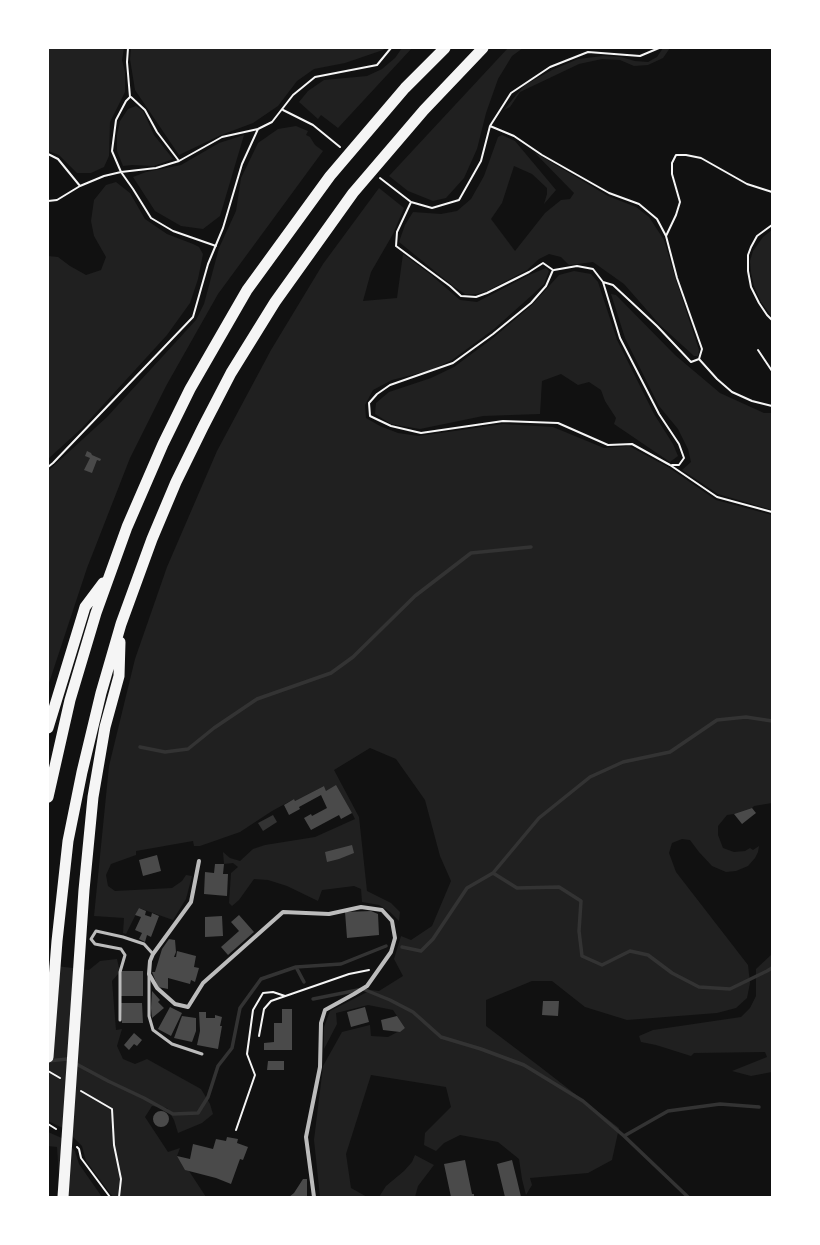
<!DOCTYPE html>
<style>
body{margin:0}
#map{position:relative;width:820px;height:1245px;overflow:hidden;background:#111;font-family:Barlow,sans-serif}
canvas{display:block}
.frame{position:absolute;inset:0;border:49px solid #fff;pointer-events:none}
</style>
<div id="map">
<canvas width="820" height="1245"></canvas>
<div class="frame"></div>
</div>
<script>
const c = document.querySelector('canvas').getContext('2d');
c.lineJoin = 'round';
function paint(path, color) { c.fillStyle = color; c.fill(path, 'evenodd'); }
const shape = rows => new Path2D(rows.map(r => 'M' + r).join(''));
function stroke(path, color, width, dash) { c.strokeStyle = color; c.lineWidth = width; c.lineCap = dash ? 'butt' : 'round'; c.setLineDash(dash || []); c.stroke(path); }
paint(shape([
 [48,48,124,48,122,60,125,72,125,92,110,122,109,156,104,167,91,173,77,173,59,155,48,151],
 [131,48,385,48,383,50,345,63,314,69,297,81,278,106,253,123,221,135,179,155,135,90,130,59],
 [402,48,412,48,338,128,321,115,318,119,299,102,308,91,324,80,367,76,382,69,395,58],
 [508,48,523,48,512,56,498,79,486,113,477,149,464,178,446,198,433,201,408,191,389,176],
 [663,48,670,48,663,58,648,65,634,66,620,60,602,59,579,64,520,92,510,107,504,110,516,95,525,85,552,70,578,59,603,56,621,57,635,61,648,62,657,57],
 [136,106,143,111,154,135,173,159,154,166,132,165,123,166,117,151,117,135,120,121,128,109],
 [296,126,308,131,306,135,310,137,315,145,323,151,218,294,166,386,130,458,87,568,48,686,48,471,107,417,196,320,204,304,219,248,236,211,241,178,258,143,278,129],
 [244,135,220,216,203,229,181,226,155,211,133,177,146,172,181,165,219,143],
 [502,135,515,141,556,190,544,204,547,194,547,188,532,174,514,166,502,203,491,219,515,251,545,213,561,200,570,199,574,193,534,152,608,196,636,207,649,217,664,240,676,280,699,350,698,356,694,356,660,325,624,284,593,262,569,265,561,257,549,254,539,259,527,270,487,291,477,294,465,294,453,286,399,242,405,225,413,212,441,214,457,211,471,199,484,176,498,137],
 [116,182,130,193,145,219,167,234,193,244,199,247,203,254,198,279,190,303,167,335,82,428,48,459,48,256,58,257,70,266,86,275,101,270,106,257,94,236,91,221,94,200,106,185],
 [379,188,404,208,393,234,371,272,363,301,397,298,403,254,430,274,460,300,477,302,529,275,546,268,549,271,544,284,531,296,494,329,452,360,431,370,392,380,373,390,365,405,366,418,380,426,398,433,419,436,503,424,553,427,604,448,629,446,668,467,716,500,772,515,772,803,754,806,752,808,734,814,727,815,718,826,718,835,723,848,734,852,745,851,750,848,753,850,759,846,758,852,755,858,748,866,736,871,726,872,712,866,699,852,690,840,682,839,672,843,669,853,676,872,748,965,750,983,747,998,736,1008,717,1013,627,1020,585,1007,552,981,532,981,486,1000,486,1026,539,1066,619,1128,612,1160,588,1173,530,1178,532,1185,526,1195,522,1179,519,1159,498,1142,460,1135,444,1143,436,1151,424,1145,425,1133,451,1107,446,1087,371,1075,346,1154,351,1188,367,1197,320,1197,314,1140,323,1066,342,1032,370,1025,371,1036,388,1037,405,1028,393,1010,368,1005,336,1013,337,1024,324,1049,324,1027,330,1011,371,990,379,991,403,976,394,959,401,936,411,940,432,926,451,881,440,856,425,800,396,759,370,748,334,770,359,817,367,891,391,903,400,912,399,921,390,912,379,905,362,902,361,889,354,886,322,890,318,901,287,886,268,880,254,879,239,900,232,906,229,903,231,873,238,867,233,863,224,864,223,852,230,858,240,861,253,849,265,845,315,837,355,819,352,813,326,791,324,786,295,801,294,799,272,811,240,832,200,846,194,846,193,841,136,851,136,855,111,864,106,875,108,886,115,891,172,888,182,881,186,875,192,876,186,899,173,920,139,908,126,934,123,933,124,918,94,916,109,766,135,659,167,567,217,451,271,350,323,264],
 [772,230,772,317,761,302,754,286,751,273,750,261,753,251,763,237],
 [574,271,591,274,598,282,617,340,654,414,673,444,678,456,670,462,614,424,616,418,605,401,601,390,589,382,578,385,561,374,542,381,540,414,483,416,420,429,391,424,375,414,376,403,389,392,431,378,454,367,493,338,532,305,559,275],
 [611,294,616,295,675,355,720,393,764,413,772,413,772,510,718,494,682,470,691,462,688,449,678,429,659,406,625,338],
 [772,954,772,1072,751,1076,732,1071,767,1057,765,1052,694,1053,691,1056,656,1045,641,1042,639,1036,653,1030,741,1017,750,1008,756,996,756,969],
 [117,959,119,968,118,974,112,981,116,1030,122,1029,117,1046,123,1059,135,1064,147,1059,201,1089,210,1104,213,1114,202,1123,178,1133,174,1120,167,1108,152,1106,145,1117,168,1152,180,1148,177,1156,189,1171,206,1197,113,1197,86,1161,82,1146,65,1129,48,1121,48,965,89,970,100,961],
 [48,1132,64,1139,75,1151,79,1164,102,1197,57,1197,59,1177,57,1147,48,1146],
 [415,1155,434,1165,418,1186,415,1197,379,1197,386,1186,404,1171,412,1162]
]), '#202020');
paint(shape([
 [273,815,277,822,263,831,258,823]
]), '#333');
stroke(shape([
 [140,747,165,752,188,749,214,728,257,699,331,673,353,657,415,596,471,553,531,547],
 [493,873,517,888,559,887,581,901,579,931,582,956,602,965,630,951,648,955,672,973,699,987,730,989,767,971,772,968],
 [402,947,421,951,433,939,467,888,493,873,539,818,590,777,623,762,670,752,717,720,746,717,772,721],
 [296,967,304,982],
 [313,999,363,989,390,1000,413,1012,441,1037,481,1049,524,1065,583,1101,624,1136,688,1197],
 [48,1061,67,1059,108,1081,144,1098,173,1114,198,1113,208,1097,218,1066,232,1048,240,1008,261,979,296,967,341,964,386,946],
 [624,1136,668,1111,720,1104,759,1107]
]), '#333', 3.5);
paint(shape([
 [87,451,91,453,92,455,101,459,100,461,97,460,92,473,84,470,90,458,85,456],
 [336,785,352,813,341,819,339,815,311,830,304,818,311,814,312,816,327,808,321,795,299,807,300,809,289,815,284,805,294,799,295,801,324,786,326,791],
 [752,808,756,813,742,824,734,814],
 [352,845,354,853,339,859,327,862,325,852],
 [157,855,161,871,143,876,139,860],
 [215,864,224,864,223,874,228,874,227,896,204,894,205,872,214,873],
 [139,908,146,911,145,915,151,917,152,913,159,916,151,937,147,935,145,942,139,939,142,933,135,930,141,917,135,915],
 [371,911,378,914,379,935,347,938,345,912],
 [239,915,254,932,228,955,221,947,239,931,231,922],
 [222,916,223,936,205,937,205,917],
 [169,939,175,940,176,952,174,957,176,957,177,951,196,956,194,967,199,968,195,982,191,980,190,984,168,978,168,989,158,987,152,972,155,972,162,949],
 [121,971,143,971,143,996,121,996],
 [152,991,160,1000,158,1002,164,1008,152,1018,151,1008],
 [543,1001,559,1001,558,1016,542,1015],
 [121,1003,142,1003,143,1023,122,1023],
 [170,1007,182,1013,171,1036,158,1029],
 [365,1007,369,1022,351,1027,347,1012],
 [282,1009,292,1009,292,1050,264,1050,264,1043,274,1042,274,1023,282,1023],
 [199,1012,206,1012,206,1018,215,1018,215,1015,222,1017,220,1026,222,1026,218,1049,197,1045,200,1031],
 [182,1016,196,1018,196,1031,192,1042,174,1038],
 [397,1016,405,1028,400,1032,383,1030,381,1020],
 [134,1033,142,1040,137,1046,134,1044,129,1050,124,1045],
 [268,1061,284,1061,284,1070,267,1070],
 '153 1119a8 8 0 1 1 16 0a8 8 0 1 1-16 0Z',
 [227,1137,238,1139,237,1143,248,1147,243,1160,240,1159,231,1184,216,1178,185,1170,177,1156,190,1159,193,1144,213,1149,216,1139,226,1141],
 [465,1160,472,1194,474,1194,474,1197,451,1197,444,1164],
 [512,1160,517,1180,521,1197,505,1197,497,1164],
 [303,1179,307,1179,307,1197,289,1197,294,1193]
]), '#4a4a4a');
stroke(shape([
 [128,48,127,62,130,97,126,101,116,120,112,151,121,172,133,189,151,218,173,231,216,246],
 [131,97,145,110,157,132,179,161],
 [283,110,313,125,340,147],
 [490,126,514,136,542,155,609,193,639,204,657,219,666,236,677,278,702,349,699,359,691,362,657,326,613,285,603,282,620,338,659,414,679,444,684,458,679,465,672,465],
 [48,154,58,159,80,186],
 [380,178,411,202,432,208,459,200,481,161,490,126,511,93,550,67,588,52,640,56,659,48],
 [48,201,57,200,80,186,104,176,121,172,156,168,179,161,222,137,258,129],
 [411,202,397,232,396,246,450,286,461,296,476,297,487,293,529,272,543,263,553,270,546,286,531,303,493,334,453,363,390,385,377,394,369,403,370,416,391,426,421,433,503,421,558,423,608,445,632,444,670,465,717,497,772,512],
 [772,225,757,236,751,247,748,255,748,271,751,287,759,303,767,315,772,320],
 [666,236,676,215,680,202,672,174,672,163,676,155,686,155,701,158,747,184,772,192],
 [554,270,577,266,593,269,603,282],
 [758,350,772,371],
 [699,359,717,379,732,392,752,401,772,406],
 [48,467,53,463,193,317,208,264,223,228,242,164,258,129,272,122,293,95,315,77,377,65,391,48],
 [259,1036,264,1009,271,1001,349,974,369,970],
 [48,1071,60,1078],
 [81,1091,112,1109,114,1145,121,1179,119,1197],
 [48,1124,56,1129],
 [236,1130,255,1075,247,1054,253,1010,263,993,273,992,285,996],
 [77,1147,79,1149,81,1158,110,1197]
]), '#f5f5f5', 2);
stroke(shape([
 [149,974,149,1016,153,1030,172,1044,202,1054],
 [120,1020,120,972,125,955,121,949,95,944,91,939,96,931,123,937,144,944,153,954]
]), '#bcbcbc', 3);
stroke(shape([
 [199,861,191,902,153,954,150,961,149,974,157,988,175,1004,188,1007,203,983,283,912,329,914,361,907,382,910,392,921,395,938,391,952,367,986,354,994,325,1010,321,1023,320,1067,306,1137,314,1197]
]), '#bcbcbc', 4);
stroke(shape([
 [48,728,85,607,103,583],
 [48,797,70,700,96,613,127,527,163,444,190,389,247,290,330,176,405,88,445,48],
 [48,1057,57,941,68,841,82,772,101,693,121,624,152,539,176,482,203,427,231,373,275,302,353,193,424,110,483,48],
 [63,1197,84,890,93,797,105,727,119,676,120,642]
]), '#f5f5f5', 11);
</script>
